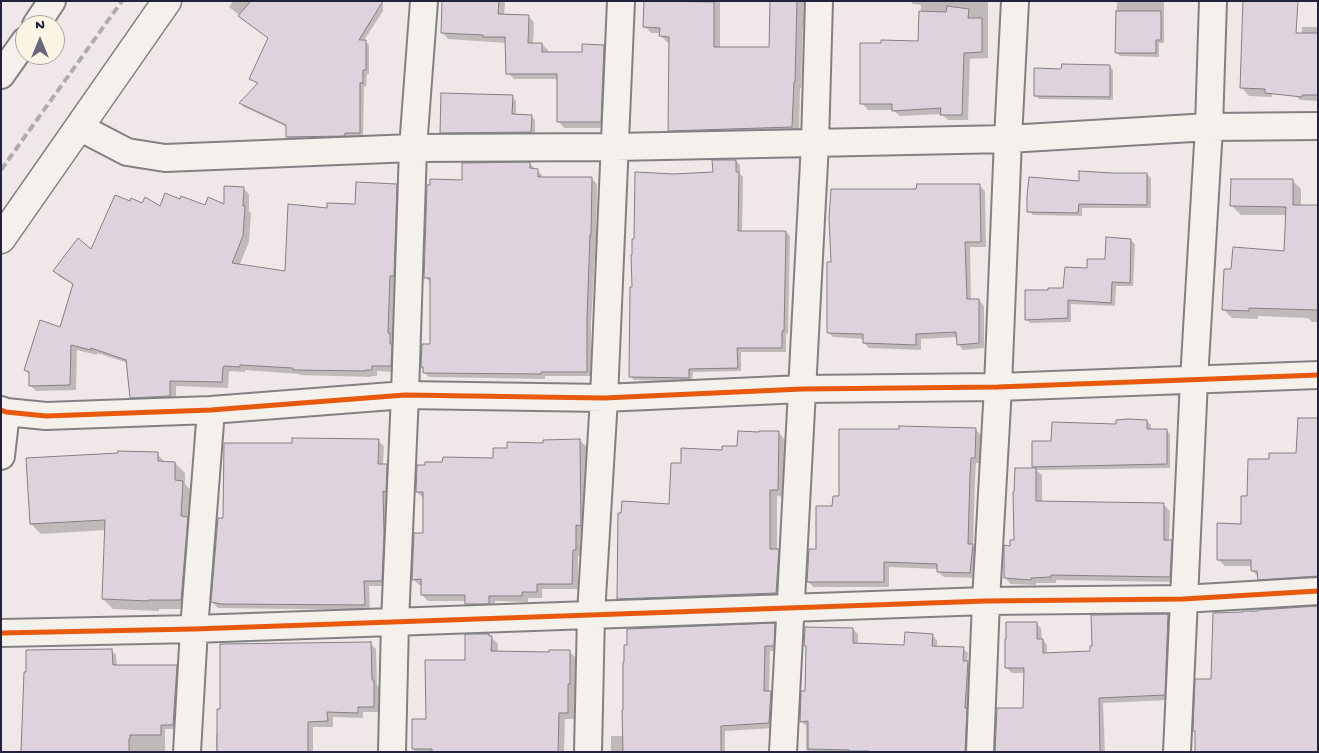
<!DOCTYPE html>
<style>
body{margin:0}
#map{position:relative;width:1319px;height:753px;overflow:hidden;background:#f0e8e8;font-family:"Gochi Hand",sans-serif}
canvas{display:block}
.frame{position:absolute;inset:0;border:2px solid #22223b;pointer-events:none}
.north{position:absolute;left:15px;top:15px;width:50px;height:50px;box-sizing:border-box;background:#fcf5e5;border:1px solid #a5a1a1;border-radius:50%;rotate:0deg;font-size:14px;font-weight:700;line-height:20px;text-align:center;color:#22223b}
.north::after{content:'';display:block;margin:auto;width:18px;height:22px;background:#6a6778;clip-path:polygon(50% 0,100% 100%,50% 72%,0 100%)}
</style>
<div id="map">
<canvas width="1319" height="753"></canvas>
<div class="frame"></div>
<div class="north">N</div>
</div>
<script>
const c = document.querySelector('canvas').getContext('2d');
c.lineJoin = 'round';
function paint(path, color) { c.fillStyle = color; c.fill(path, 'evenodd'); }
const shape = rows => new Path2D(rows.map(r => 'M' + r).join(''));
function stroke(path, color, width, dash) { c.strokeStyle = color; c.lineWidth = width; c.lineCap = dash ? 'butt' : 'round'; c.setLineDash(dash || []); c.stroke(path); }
paint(shape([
 [233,1,383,1,383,11,364,40,369,45,369,74,367,74,366,87,364,86,363,136,349,136,349,139,291,141,287,137,287,127,244,107,241,103,259,84,251,79,269,38,229,7],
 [444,1,505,1,504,16,528,16,534,22,533,44,542,44,548,50,548,53,583,53,604,46,610,52,606,128,564,128,558,121,559,79,514,79,508,73,507,43,448,39,442,32],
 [645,1,720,1,720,49,770,49,771,1,806,1,806,25,803,25,801,88,800,88,799,133,675,137,669,130,670,43,667,42,661,36,661,33,651,33,645,26],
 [910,1,988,1,988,58,970,59,968,120,948,120,941,114,900,116,893,110,868,110,862,103,919,42,921,5,913,4],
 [1043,1,1073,1,1073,2],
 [1117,1,1164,1,1164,43,1159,43,1159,57,1120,56,1116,52],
 [1302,27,1318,27,1318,101,1300,100,1296,96],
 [1274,36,1272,97,1249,96,1241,87],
 [1109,66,1113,70,1113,100,1039,99,1035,95,1063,71],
 [512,97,516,101,516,116,531,116,535,120,535,136,445,136,441,132],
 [736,161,740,165,740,174,743,177,742,232,786,232,790,236,788,334,786,334,786,352,741,352,741,371,693,372,692,382,634,380,630,376,633,289,674,175,714,174],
 [530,164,542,175,542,179,592,179,597,184,596,239,591,324,591,376,545,376,545,379,429,377,424,372,424,369,422,367,432,345,430,282,425,277,463,181],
 [1147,174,1151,178,1151,208,1082,208,1082,216,1033,215,1029,211,1080,182],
 [1292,180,1301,189,1301,206,1318,206,1318,322,1312,322,1308,318,1258,316,1258,319,1232,318,1223,309,1232,271,1286,252,1287,215,1241,215,1232,206],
 [396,185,402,191,399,282,395,282,394,338,396,340,396,372,377,371,377,376,371,376,371,377,300,375,299,374,245,370,245,372,230,371,229,373,228,388,176,386,176,402,137,403,131,397,128,363,97,353,97,355,77,350,76,390,36,391,30,385,30,375,25,370,61,328,74,285,60,277,54,271,92,251,142,205,161,208,181,201,206,207,225,206,243,188,249,194,249,212,251,213,249,242,239,266,287,272,328,209,356,206],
 [980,186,985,191,986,247,970,247,971,300,979,300,984,306,984,348,963,350,958,344,958,337,921,339,921,350,869,348,864,343,864,339,833,337,828,332,832,263,918,191],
 [1130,240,1135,244,1133,286,1116,286,1115,306,1071,304,1071,322,1030,323,1026,319,1089,270,1107,260],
 [1318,418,1318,583,1266,586,1252,570,1252,566,1225,566,1218,559,1243,525,1249,497,1271,460,1297,454,1299,419],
 [1147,421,1151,425,1151,430,1166,430,1170,434,1170,468,1036,470,1042,475,1042,502,1164,505,1170,511,1169,541,1171,541,1177,547,1176,582,1056,580,1056,583,1036,583,1036,585,1011,584,1005,578,1011,547,1015,541,1016,469,1036,469,1033,466,1052,442,1117,425],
 [975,429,981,435,980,463,976,463,975,480,973,546,978,551,976,578,944,577,938,572,938,569,889,567,889,587,814,587,808,582,817,550,834,507,840,498],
 [779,433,785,440,784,497,777,496,777,550,778,550,785,557,783,600,625,606,618,599,671,506,682,464,723,451,738,447],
 [579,440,586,446,586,531,582,531,582,556,578,556,578,589,542,589,542,598,528,598,528,602,495,601,495,609,472,610,466,604,466,601,428,601,422,595,422,585,419,585,413,579,424,534,423,498,417,492,495,459,508,449],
 [378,441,384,446,383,465,386,465,392,471,387,586,369,586,370,610,218,608,212,602,224,519,293,445],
 [157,454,166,463,175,463,185,473,185,484,192,492,191,609,159,609,159,611,113,609,103,599,106,530,41,534,31,524],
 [1168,615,1173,620,1169,700,1103,703,1105,752,1001,752,1024,709,1025,673,1012,673,1007,668,1036,623,1041,628,1042,639,1047,645,1047,654,1091,652],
 [774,625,779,630,778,651,770,651,769,693,776,698,774,728,725,731,725,752,611,752,611,736,624,736],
 [853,629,858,634,858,645,905,646,932,635,937,640,937,647,963,649,968,653,967,662,972,667,968,729,963,729,963,752,806,752,806,726,801,721,806,693,807,648,805,646],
 [489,635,498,644,498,652,550,653,569,651,576,658,574,719,565,719,564,752,416,752,414,749,427,720,466,661],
 [371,644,376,649,377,685,379,687,379,712,363,712,363,718,333,717,333,727,313,727,313,752,216,752,216,734,219,734],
 [112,651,116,655,117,666,176,666,181,671,177,729,165,729,165,752,23,752]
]), '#0003');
const building = shape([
 [251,1,383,1,359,40,366,40,366,70,363,70,363,83,360,83,360,133,345,133,345,136,286,137,286,125,239,103,258,83,249,79,268,38,238,16,251,1],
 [442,1,499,1,498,14,529,15,528,43,542,43,542,52,582,52,582,44,604,45,601,122,557,122,557,74,506,74,505,37,483,37,483,35,441,33,442,1],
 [644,1,714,2,714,47,769,47,770,1,797,1,795,82,794,82,792,127,668,131,669,37,659,36,660,28,643,27,644,1],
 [1243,1,1298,1,1296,33,1318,33,1318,95,1302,95,1302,97,1265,93,1265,89,1240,88,1243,1],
 [947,6,969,9,968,18,982,18,982,52,964,53,962,115,940,115,941,108,892,111,892,104,860,104,860,43,881,43,881,40,918,41,919,11,946,12,947,6],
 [1116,11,1161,11,1161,40,1156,40,1156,53,1115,53,1116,11],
 [1062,64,1110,65,1110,97,1034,96,1034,68,1061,69,1062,64],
 [441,93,513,95,512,114,532,115,531,132,440,133,441,93],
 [712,160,736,160,736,172,739,172,738,231,786,231,784,331,782,331,782,348,737,348,738,368,689,369,689,378,629,377,630,287,632,287,631,255,632,255,632,239,634,239,635,172,674,174,713,172,712,160],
 [530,162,530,168,538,169,538,177,592,177,591,235,590,235,587,318,587,372,541,372,541,374,423,373,423,367,421,367,422,344,430,344,430,278,424,278,427,185,430,185,430,179,462,180,462,163,530,162],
 [1079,171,1113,173,1147,173,1147,205,1079,204,1078,213,1027,212,1027,196,1029,177,1079,181,1079,171],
 [1231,179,1293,179,1293,205,1318,205,1318,310,1249,308,1249,311,1222,310,1224,269,1231,269,1233,247,1284,251,1286,207,1230,206,1231,179],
 [356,182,397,184,394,276,390,276,388,333,390,333,390,344,392,344,391,366,372,366,372,370,365,370,365,371,293,370,293,368,240,365,240,367,224,366,223,367,222,382,170,381,170,396,130,398,126,360,91,348,91,350,71,345,70,385,29,386,29,372,24,370,40,320,60,327,73,284,53,271,78,238,91,249,115,195,130,201,131,198,142,203,145,197,160,206,165,193,180,199,181,196,205,205,208,197,224,204,224,186,244,187,243,206,245,206,243,236,232,263,285,271,288,204,327,208,327,203,355,204,356,182],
 [917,184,980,184,981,242,965,242,967,299,979,299,979,343,957,345,956,332,916,334,916,345,863,343,863,334,827,333,827,262,831,262,829,218,831,189,916,189,917,184],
 [1106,237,1131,239,1130,283,1112,282,1111,303,1068,300,1068,318,1025,320,1025,290,1048,290,1048,288,1063,288,1065,267,1087,268,1087,259,1105,259,1106,237],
 [1298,418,1318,418,1318,576,1258,580,1257,571,1251,571,1251,560,1217,560,1217,523,1241,524,1241,496,1247,496,1248,459,1269,459,1269,453,1296,453,1298,418],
 [1128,419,1147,420,1147,429,1167,429,1167,464,1032,467,1032,441,1051,441,1052,422,1116,424,1116,420,1128,419],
 [899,426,976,428,975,458,971,458,970,474,968,544,973,544,970,573,937,572,937,564,884,562,884,582,807,582,809,549,816,549,816,506,832,506,833,496,839,496,839,429,899,429,899,426],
 [738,431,759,432,759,431,779,431,778,490,770,490,770,549,779,549,776,593,617,599,618,513,621,513,622,501,669,504,671,463,681,463,681,448,722,450,722,446,737,446,738,431],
 [292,438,379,439,378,464,387,464,386,492,383,491,384,533,382,581,364,581,365,605,222,604,211,602,218,518,223,518,224,443,292,443,292,438],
 [580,439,581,526,576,525,576,550,573,550,572,584,537,584,537,592,522,592,522,596,489,596,489,604,465,604,465,595,421,595,421,579,412,580,414,533,423,533,423,492,416,492,417,465,425,465,425,462,442,462,443,457,493,458,493,448,507,448,507,442,543,443,543,440,580,439],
 [118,451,158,452,158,461,175,462,175,480,183,481,181,516,188,517,181,600,149,600,149,601,102,599,105,520,30,524,26,458,118,453,118,451],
 [1015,468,1036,468,1036,501,1164,503,1164,540,1172,540,1170,577,1051,575,1051,577,1031,578,1031,580,1004,578,1004,545,1010,546,1010,540,1014,540,1013,492,1014,492,1015,468],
 [1318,606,1318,752,1195,752,1195,731,1193,731,1195,679,1211,679,1213,613,1243,612,1243,611,1258,611,1258,610,1318,606],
 [1168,614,1165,695,1099,698,1100,752,995,752,997,708,1023,708,1024,668,1005,668,1005,639,1006,639,1006,622,1037,622,1037,639,1043,639,1043,653,1090,651,1090,646,1092,646,1091,615,1168,614],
 [775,623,774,646,765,646,764,691,771,691,769,723,721,726,721,752,623,752,622,710,623,710,623,662,624,662,624,645,627,645,627,629,775,623],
 [805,627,853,628,853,643,904,645,905,632,933,634,932,646,964,647,963,661,968,661,965,708,967,708,965,752,869,752,869,751,849,751,849,750,808,749,808,721,800,722,801,691,805,691,806,646,804,646,805,627],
 [465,634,489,634,489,636,492,636,491,651,549,652,549,650,570,650,570,684,568,684,568,713,559,713,558,752,432,752,432,749,412,749,412,719,426,719,425,660,465,660,465,634],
 [371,642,372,680,374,680,374,707,358,707,358,713,327,712,328,721,308,722,308,752,217,752,217,709,220,709,220,644,371,642],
 [112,649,113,665,177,665,173,725,161,725,161,735,130,735,130,739,129,739,129,752,21,752,24,672,26,672,26,650,112,649]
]);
paint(building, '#ded3dc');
stroke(building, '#838084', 1);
const street = shape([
 [36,25,52,1],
 [1,75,25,41],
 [79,127,127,152,165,158,413,148,615,147,1008,139,1209,127,1318,126],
 [1,410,6,412,46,416,211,410,405,395,604,398,802,389,998,387,1318,375],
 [1,456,6,412],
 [1,633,194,629,986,601,1183,599,1318,591],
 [187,752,194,629,211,410],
 [392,752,395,622,405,395,413,148,424,1],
 [588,752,591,614,604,398,621,1],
 [783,752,815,143,819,1],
 [980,752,986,601,998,387,1008,139,1015,1],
 [1177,752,1194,380,1209,127,1213,1]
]);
const secondary = shape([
 [1,239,167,1]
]);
stroke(street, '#838084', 30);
stroke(secondary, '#838084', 31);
stroke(street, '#f4f0eb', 26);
stroke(secondary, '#f4f0eb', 28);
stroke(shape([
 [1,170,122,1]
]), '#afacac', 4, [8, 4]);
stroke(shape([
 [1,410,6,412,46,416,211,410,405,395,604,398,802,389,998,387,1318,375],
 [1,633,194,629,986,601,1183,599,1318,591]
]), '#e8590c', 5);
</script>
